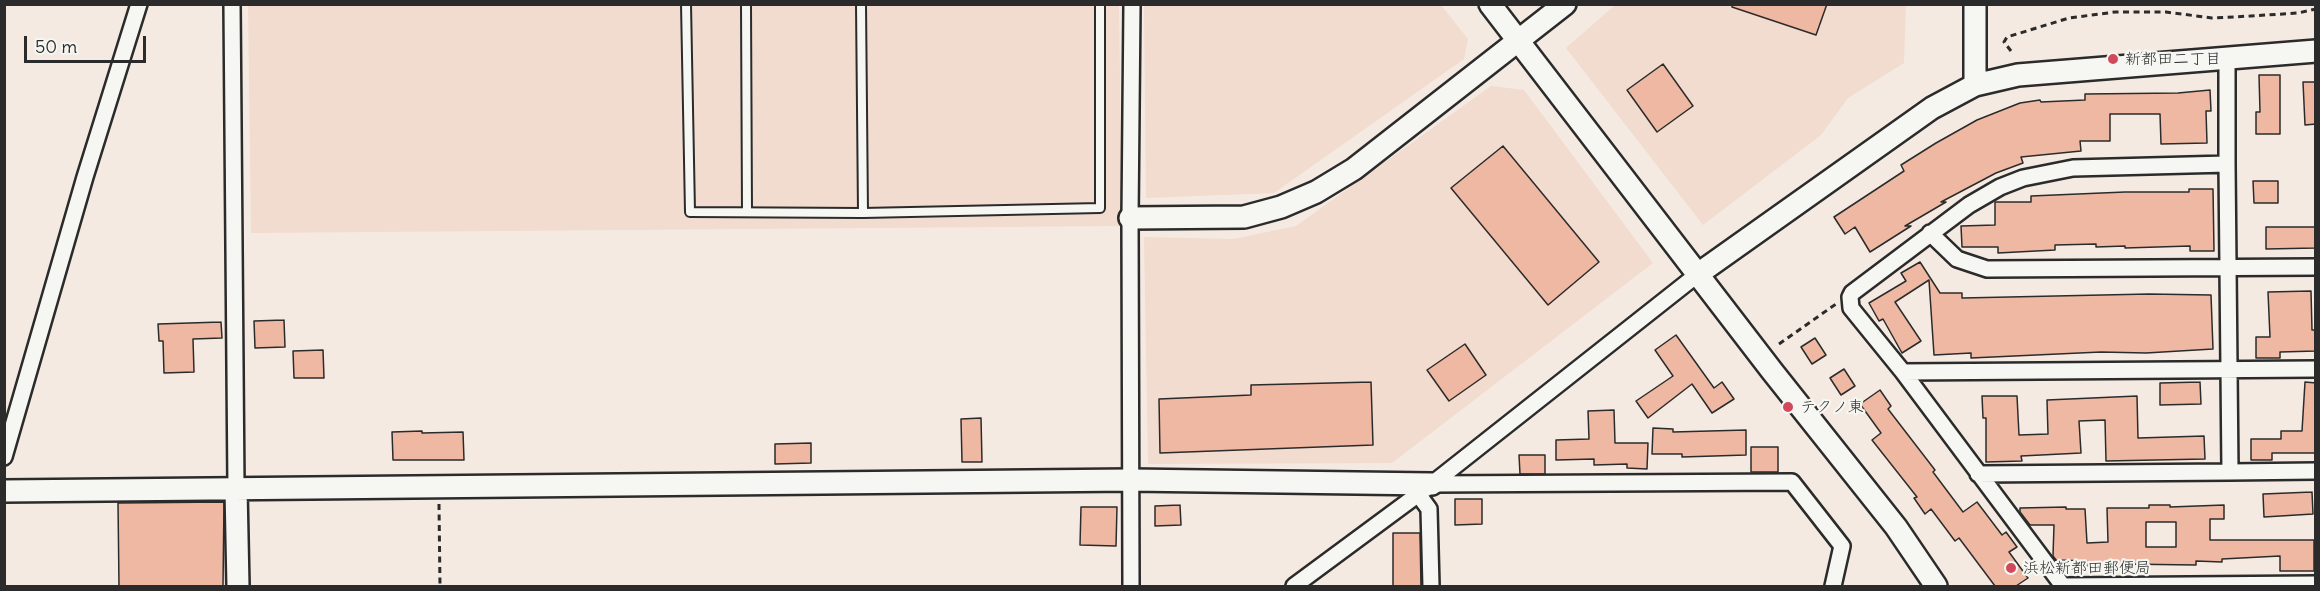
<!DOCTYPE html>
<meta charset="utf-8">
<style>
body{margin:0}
#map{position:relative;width:2320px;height:591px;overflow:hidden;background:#f4eae2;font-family:Delius,sans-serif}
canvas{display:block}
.frame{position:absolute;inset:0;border:6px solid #2b2b2b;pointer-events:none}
.scale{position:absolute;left:24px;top:36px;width:122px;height:27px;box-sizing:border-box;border:3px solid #2b2b2b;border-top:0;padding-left:8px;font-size:18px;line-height:21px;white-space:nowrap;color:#2b2b2b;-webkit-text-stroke:4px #f6f6f2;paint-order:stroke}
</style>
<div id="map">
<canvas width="2320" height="591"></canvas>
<div class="frame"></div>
<div class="scale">50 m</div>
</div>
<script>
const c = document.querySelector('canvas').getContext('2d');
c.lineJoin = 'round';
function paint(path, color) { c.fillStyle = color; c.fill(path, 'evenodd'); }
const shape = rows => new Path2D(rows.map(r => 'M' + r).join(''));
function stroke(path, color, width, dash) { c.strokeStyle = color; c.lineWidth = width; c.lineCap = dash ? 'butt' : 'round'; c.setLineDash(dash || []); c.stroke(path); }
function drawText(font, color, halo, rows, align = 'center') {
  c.font = font + ' Delius,"Klee One",sans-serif'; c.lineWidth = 4.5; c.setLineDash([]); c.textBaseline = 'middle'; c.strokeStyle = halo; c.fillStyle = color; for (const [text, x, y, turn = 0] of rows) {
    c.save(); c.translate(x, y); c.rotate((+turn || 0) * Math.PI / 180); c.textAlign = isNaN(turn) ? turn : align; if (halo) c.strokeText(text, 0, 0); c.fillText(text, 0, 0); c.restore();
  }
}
paint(shape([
 [248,5,1119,5,1122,226,251,233],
 [1144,5,1441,5,1468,39,1464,59,1274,193,1146,198],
 [1615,5,1906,5,1904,63,1848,98,1821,135,1703,225,1566,48],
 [1491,86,1524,90,1653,263,1392,463,1148,464,1144,237,1233,239,1296,226]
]), '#f2dbcf');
const building = shape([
 [1732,4,1827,4,1816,35,1732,7,1732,4],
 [1663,64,1693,106,1657,132,1627,90,1663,64],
 [2259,75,2280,75,2280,134,2256,134,2256,112,2260,112,2259,75],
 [2303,82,2316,82,2316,124,2305,125,2303,82],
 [2210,90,2211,111,2206,111,2207,143,2161,144,2160,114,2110,114,2110,141,2080,141,2081,151,2021,157,2023,163,1996,173,1941,202,1946,202,1905,226,1911,226,1870,252,1855,227,1845,234,1834,217,1904,171,1901,165,1936,143,1977,120,2020,103,2040,100,2041,102,2085,100,2085,94,2178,93,2210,90],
 [1503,146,1599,262,1548,305,1451,188,1503,146],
 [2253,181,2278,181,2278,203,2254,203,2253,181],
 [2189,189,2213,189,2214,251,2190,251,2190,246,2125,248,2125,246,2096,247,2096,244,2055,245,2055,250,1998,253,1998,247,1962,247,1961,226,1995,225,1995,202,2031,202,2031,196,2125,192,2189,192,2189,189],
 [2266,227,2316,227,2316,248,2266,249,2266,227],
 [1920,262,1940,293,1962,293,1962,298,2149,294,2211,295,2213,349,2146,353,2101,352,1971,358,1971,353,1934,355,1929,280,1895,302,1921,341,1902,353,1883,319,1879,321,1869,303,1906,281,1901,273,1920,262],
 [2311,291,2312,330,2316,330,2316,351,2280,352,2280,358,2256,358,2256,337,2270,337,2268,292,2311,291],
 [284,320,285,347,255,348,254,321,284,320],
 [221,322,222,338,193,339,194,372,164,373,163,341,159,341,158,324,221,322],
 [1676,335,1714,388,1722,382,1734,399,1712,413,1692,384,1648,418,1636,401,1673,376,1655,350,1676,335],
 [1815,338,1826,355,1812,364,1801,347,1815,338],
 [1465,344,1486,375,1449,401,1427,370,1465,344],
 [323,350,324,378,294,378,293,351,323,350],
 [1844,369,1855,386,1841,395,1830,378,1844,369],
 [1371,382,1373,445,1160,453,1159,399,1251,395,1251,385,1371,382],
 [2200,382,2201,404,2160,405,2160,383,2200,382],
 [2305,382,2316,383,2316,453,2272,453,2272,460,2251,460,2251,439,2281,439,2281,431,2302,431,2305,382],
 [1880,390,1891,406,1888,409,1935,470,1933,472,1963,512,1977,502,2002,535,2006,532,2017,547,2009,552,2028,578,2016,586,1995,586,1959,538,1955,541,1931,509,1925,514,1914,498,1917,497,1872,440,1881,433,1860,404,1880,390],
 [1982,396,2017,396,2019,435,2048,434,2047,400,2137,396,2138,438,2204,436,2205,459,2106,461,2105,420,2079,421,2081,453,2021,456,2022,461,1986,462,1986,418,1983,418,1982,396],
 [1614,410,1615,443,1648,443,1647,469,1627,468,1627,464,1594,465,1594,459,1556,460,1556,440,1589,439,1588,411,1614,410],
 [981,418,982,462,962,462,961,419,981,418],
 [1653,428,1673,429,1673,432,1746,430,1746,455,1682,457,1682,454,1652,454,1653,428],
 [422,431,422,433,463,432,464,460,393,460,392,432,422,431],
 [811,443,811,463,775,464,775,444,811,443],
 [1751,447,1778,447,1778,472,1751,472,1751,447],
 [1519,455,1545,455,1545,474,1520,474,1519,455],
 [2312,492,2313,514,2264,517,2263,494,2312,492],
 [1455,499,1482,499,1482,524,1455,525,1455,499],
 [224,502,223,586,119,586,118,503,224,502],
 [1180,505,1181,525,1155,526,1155,506,1180,505],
 [2149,505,2170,505,2170,507,2224,505,2224,519,2210,519,2210,540,2314,540,2314,571,2280,571,2280,556,2222,559,2222,562,2196,561,2196,565,2122,564,2122,566,2087,566,2087,561,2056,560,2053,556,2054,525,2030,525,2020,512,2020,508,2066,507,2066,509,2085,509,2087,543,2108,542,2107,508,2149,508,2149,505],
 [2146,522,2176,522,2176,547,2146,547,2146,522],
 [1081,507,1117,507,1116,546,1080,545,1081,507],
 [1393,533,1420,533,1421,586,1393,586,1393,533]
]);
paint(building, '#eeb8a3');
stroke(building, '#2b2b2b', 1.5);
const lane = shape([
 [686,4,690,212,863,213,1100,208,1100,4],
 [746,4,747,212],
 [861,4,863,213]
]);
const street = shape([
 [232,4,236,489],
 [2227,57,2227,164],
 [1930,233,1957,259,1987,269,2316,267],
 [1903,372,2316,369],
 [4,457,85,177,139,4],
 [2316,471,2230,472,2227,164,2073,168,2023,178,2000,187,1969,205,1852,293,1850,297,1851,308,1903,372,2063,586,2316,584],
 [1978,474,2230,472],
 [1432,484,1792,482,1842,546,1833,586],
 [1418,494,1429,509,1431,586],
 [1131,586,1130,218,1132,4],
 [1294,586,1432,484,1698,274]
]);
const secondary = shape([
 [1490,4,1772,371,1896,527,1936,586],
 [1975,85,2018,75,2316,51],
 [1130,218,1244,217,1281,207,1316,192,1354,169,1565,4],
 [1698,274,1932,108,1975,85,1975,4],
 [236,489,238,586],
 [4,491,1130,480,1432,484]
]);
stroke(lane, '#2b2b2b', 12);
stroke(street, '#2b2b2b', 20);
stroke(secondary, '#2b2b2b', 26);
stroke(shape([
 [2011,51,2004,42,2007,37,2069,18,2115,12,2166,12,2212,18,2251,16,2298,13,2316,9],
 [1779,344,1836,304],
 [439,504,440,586]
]), '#2b2b2b', 3, [6, 4.5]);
stroke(lane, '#f6f6f2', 8);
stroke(street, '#f6f6f2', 15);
stroke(secondary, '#f6f6f2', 21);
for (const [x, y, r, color] of [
 [2113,59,6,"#d1495b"],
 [1788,407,6,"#d1495b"],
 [2011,568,6,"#d1495b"]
]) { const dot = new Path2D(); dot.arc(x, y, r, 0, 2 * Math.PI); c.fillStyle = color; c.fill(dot); stroke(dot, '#f6f6f2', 2); }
drawText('16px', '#2b2b2b', '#f6f6f2', [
 ["新都田二丁目",2125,59],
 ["テクノ東",1800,407],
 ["浜松新都田郵便局",2023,568]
], 'left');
</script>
